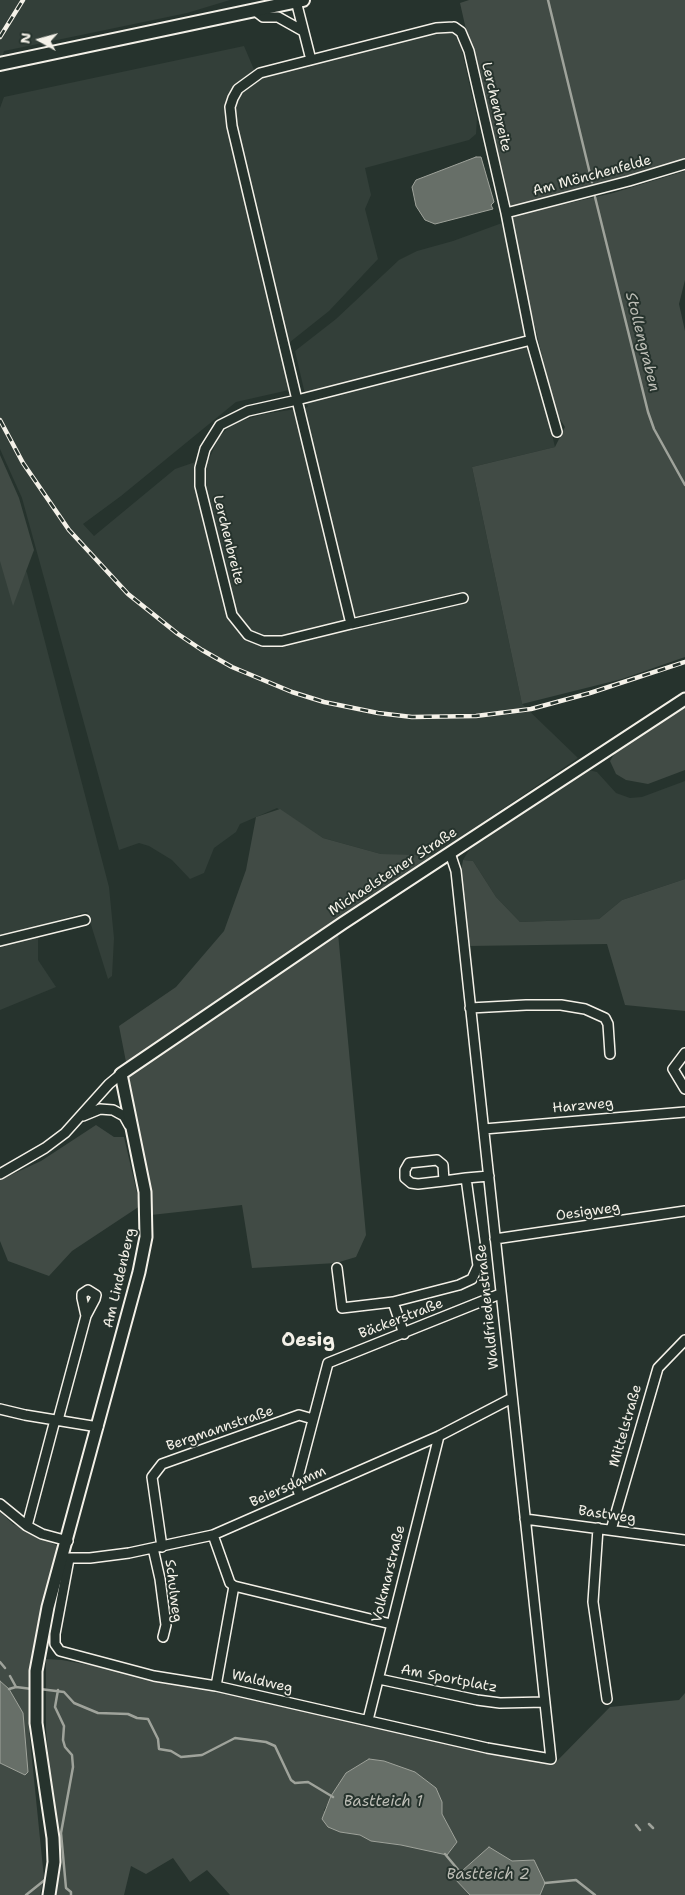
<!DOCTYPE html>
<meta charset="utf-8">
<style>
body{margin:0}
#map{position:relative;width:685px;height:1895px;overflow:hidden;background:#26332d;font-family:"Shantell Sans",sans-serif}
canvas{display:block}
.north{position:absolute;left:15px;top:15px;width:50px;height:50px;-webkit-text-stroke:4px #26332d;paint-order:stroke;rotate:277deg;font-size:14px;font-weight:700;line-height:20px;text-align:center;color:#f4f1e8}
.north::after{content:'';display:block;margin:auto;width:18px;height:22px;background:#f4f1e8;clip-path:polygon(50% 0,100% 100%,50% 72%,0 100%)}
</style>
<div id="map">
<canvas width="685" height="1895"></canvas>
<div class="north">N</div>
</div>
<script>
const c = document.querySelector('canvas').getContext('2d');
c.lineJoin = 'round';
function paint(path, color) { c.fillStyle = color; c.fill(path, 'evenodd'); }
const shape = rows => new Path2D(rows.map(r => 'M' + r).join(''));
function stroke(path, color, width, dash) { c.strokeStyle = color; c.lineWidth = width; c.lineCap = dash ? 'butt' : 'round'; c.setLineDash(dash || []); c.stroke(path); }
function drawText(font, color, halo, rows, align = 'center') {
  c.font = font + ' "Shantell Sans",sans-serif'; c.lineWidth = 4; c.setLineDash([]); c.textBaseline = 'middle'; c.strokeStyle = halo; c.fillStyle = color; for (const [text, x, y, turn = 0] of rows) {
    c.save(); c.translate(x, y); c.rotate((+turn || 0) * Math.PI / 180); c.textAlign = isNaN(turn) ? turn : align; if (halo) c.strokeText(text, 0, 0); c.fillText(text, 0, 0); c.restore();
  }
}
paint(shape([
 [0,0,230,0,187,13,4,51,0,65],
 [445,31,455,35,461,47,477,118,476,134,469,140,365,168,371,195,365,209,378,259,329,311,280,350,289,390,236,402,121,496,83,524,94,536,175,469,210,457,219,437,233,423,264,414,308,407,295,351,336,319,399,260,417,251,453,241,502,223,555,447,472,467,522,704,578,758,434,855,381,854,323,838,277,808,240,824,236,832,214,848,204,873,190,879,172,860,149,846,139,843,119,850,22,498,0,449,0,108,4,97,244,46,258,79],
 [0,520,7,529,27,573,109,887,114,938,112,976,108,979,87,912,38,926,38,960,56,987,0,1010],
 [584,769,597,772,616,793,630,798,642,797,685,781,685,879,622,900,599,919,520,922,496,897,473,861,463,860,469,850,494,830]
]), '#333f39');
paint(shape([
 [469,0,685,0,685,160,507,210,460,3],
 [685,171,685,280,679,304,685,331,685,657,622,679,522,704,472,467,555,447,565,427,556,413,508,217,613,193],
 [0,455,19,498,34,550,13,606,0,561],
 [685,705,685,770,648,784,626,780,616,774,610,761,618,748],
 [280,809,323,838,381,854,434,855,343,923,338,933,366,1235,356,1257,336,1263,252,1268,242,1205,151,1215,149,1180,119,1026,176,987,224,931,246,870,256,817],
 [463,860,473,861,496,897,520,922,599,919,622,900,685,879,685,1011,625,1005,607,944,468,946,460,877],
 [96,1125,114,1137,124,1137,140,1206,72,1251,49,1276,8,1261,0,1241,0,1180,41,1161],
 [0,1512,13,1524,58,1546,37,1626,29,1681,29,1730,44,1878,40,1895,0,1895,0,1763,25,1775,9,1689,0,1681],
 [46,1659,62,1660,237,1692,486,1752,554,1764,610,1707,679,1700,685,1693,685,1895,540,1895,541,1889,534,1861,512,1861,489,1848,455,1878,470,1895,230,1895,207,1870,190,1882,173,1858,146,1874,131,1866,124,1895,56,1895,59,1874,46,1730],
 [369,1759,384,1761,442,1802,442,1814,457,1842,401,1845,371,1841,360,1835,340,1832,324,1810,346,1773]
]), '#414b45');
const water = shape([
 [476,157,481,157,494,202,491,205,493,209,435,224,425,220,416,206,412,187,416,180,476,157],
 [0,1681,9,1689,23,1713,28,1772,25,1775,0,1763,0,1681],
 [369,1759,384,1761,415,1772,436,1788,442,1802,442,1814,457,1842,447,1855,401,1845,371,1841,360,1835,340,1832,328,1827,322,1819,331,1796,346,1773,369,1759],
 [489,1847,512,1861,534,1860,545,1883,540,1895,470,1895,454,1878,489,1847]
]);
paint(water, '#676f68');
stroke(water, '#9fa39b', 1);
stroke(shape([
 [548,0,592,182],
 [595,197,648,412,654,429,685,485],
 [0,1662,5,1668],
 [10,1676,16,1687],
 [9,1689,16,1687,32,1689],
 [40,1689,64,1692,74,1703,98,1713,128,1714,137,1718,148,1719,158,1739,159,1749,171,1751,181,1757,202,1755,235,1738,266,1742,275,1746,291,1780,295,1783,308,1782,333,1797],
 [58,1690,55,1707,64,1726,63,1740,65,1747,72,1755,73,1767,61,1833,66,1888,71,1892,71,1895],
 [649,1824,653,1828],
 [636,1825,640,1830],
 [445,1854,460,1872],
 [545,1883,576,1880,595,1895],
 [26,1895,46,1879]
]), '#9fa39b', 2.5);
const street = shape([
 [296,1,311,60],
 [254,10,263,17,278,17,303,31],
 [454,27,461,32,469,51,506,213,531,340,297,400,232,126,230,107,233,98,238,89,260,73,436,28,454,27],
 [506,213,629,181,685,164],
 [531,340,557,432],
 [297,400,351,624,282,641,263,641,248,635,232,615,200,486,200,468,205,449,220,425,248,411,297,400],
 [351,624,463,598],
 [0,941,85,920],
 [470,1008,526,1005,561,1005,585,1009,605,1018,608,1024,610,1054],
 [685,1053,673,1069,685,1089],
 [83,1116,100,1109,113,1110,124,1116,129,1125],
 [484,1129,685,1112],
 [0,1174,45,1148,65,1133,109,1084,121,1074],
 [444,1181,443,1165,437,1160,409,1163,405,1170,405,1178,411,1183,418,1184,444,1181,466,1178],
 [495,1239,685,1211],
 [337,1268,342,1308,393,1302,404,1334],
 [393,1302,459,1285,472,1279,478,1266,466,1178,489,1176],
 [0,1409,25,1415,98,1427],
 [58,1420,86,1316,95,1299,96,1295,88,1290,82,1294,82,1298,86,1316],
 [300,1496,296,1485,328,1363,500,1294],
 [0,1504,27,1526,42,1534,68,1541],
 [525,1519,685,1540],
 [27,1526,55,1420],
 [598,1528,593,1602,607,1699],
 [611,1530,658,1368,685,1340],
 [213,1535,230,1583,234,1586,391,1624],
 [162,1547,152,1477,162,1464,299,1415,313,1419],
 [153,1548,160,1579,166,1625,163,1637],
 [65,1558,90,1558,129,1553,213,1535,439,1436,512,1398],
 [69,1559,55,1634,55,1644,60,1651,154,1676,216,1686,487,1748,551,1759,456,871,450,853],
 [379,1679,477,1700,500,1703,545,1702],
 [216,1686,234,1586],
 [368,1720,439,1436]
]);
const secondary = shape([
 [49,1895,54,1862,53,1838,36,1723,36,1671,48,1607,139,1272,146,1237,145,1192,121,1074,343,923,685,699]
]);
const primary = shape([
 [0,64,303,0]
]);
stroke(street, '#f4f1e8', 12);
stroke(secondary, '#f4f1e8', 15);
stroke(primary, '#f4f1e8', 16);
stroke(street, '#26332d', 9);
stroke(secondary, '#26332d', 11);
stroke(primary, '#26332d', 12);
const rail = shape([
 [0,37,23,0],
 [0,420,23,463,69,530,128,594,178,634,202,650,232,667,292,692,324,702,378,713,412,717,476,716,531,709,590,693,685,662]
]);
stroke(rail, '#f4f1e8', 4.5);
stroke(rail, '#26332d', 2.5, [8]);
drawText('14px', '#f4f1e8', '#26332d', [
 ["Lerchenbreite",496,107,77],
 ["Am Mönchenfelde",592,176,-15],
 ["Lerchenbreite",228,540,76],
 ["Michaelsteiner Straße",393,872,-33],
 ["Harzweg",583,1106,-5],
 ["Oesigweg",588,1212,-8],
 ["Am Lindenberg",120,1278,-77],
 ["Waldfriedenstraße",488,1307,-96],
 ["Bäckerstraße",401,1319,-21],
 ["Mittelstraße",626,1426,-74],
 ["Bergmannstraße",220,1429,-19],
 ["Beiersdamm",288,1487,-24],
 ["Bastweg",607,1515,8],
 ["Volkmarstraße",389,1574,-76],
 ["Schulweg",173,1591,83],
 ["Am Sportplatz",449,1679,11],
 ["Waldweg",262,1682,13]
]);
drawText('italic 15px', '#bcbdb5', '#26332d', [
 ["Stollengraben",642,342,76],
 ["Bastteich 1",383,1802],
 ["Bastteich 2",488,1875]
]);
drawText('bold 19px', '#f4f1e8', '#26332d', [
 ["Oesig",308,1341]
]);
</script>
